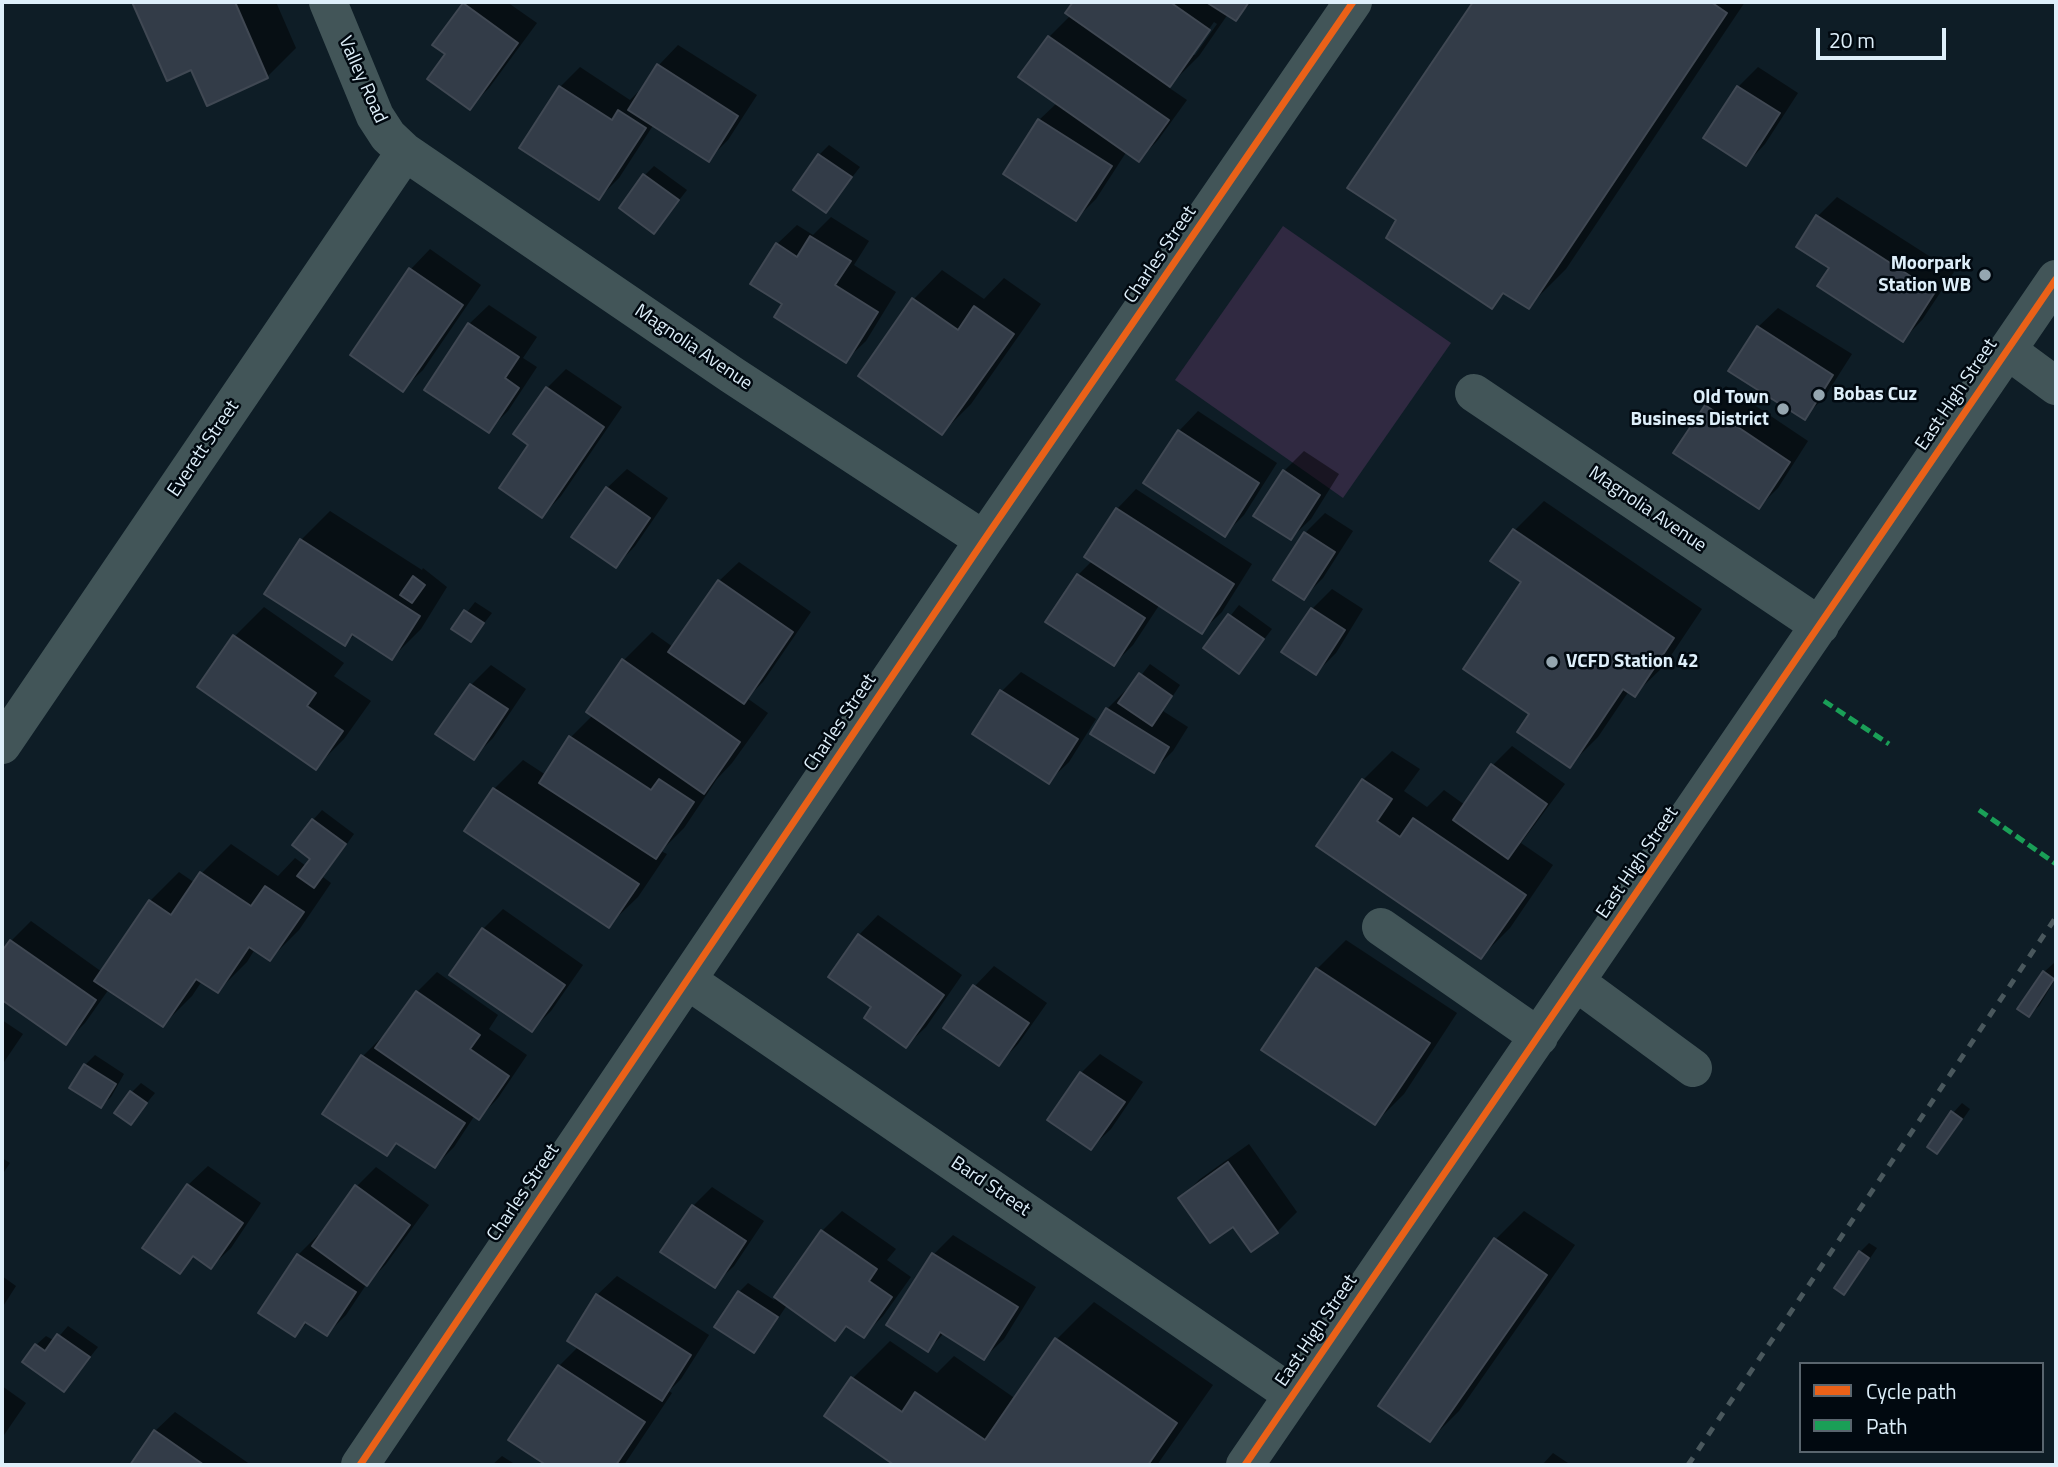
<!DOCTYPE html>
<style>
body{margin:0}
#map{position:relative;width:2058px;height:1467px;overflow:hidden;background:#0e1d26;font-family:"Titillium Web",sans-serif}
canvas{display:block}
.frame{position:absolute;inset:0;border:4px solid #deeffa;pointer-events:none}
.legend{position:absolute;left:1799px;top:1362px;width:245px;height:91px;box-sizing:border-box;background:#010910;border:2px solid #59656e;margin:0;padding:9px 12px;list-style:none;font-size:21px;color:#deeffa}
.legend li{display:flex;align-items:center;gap:14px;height:35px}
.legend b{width:35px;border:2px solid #59656e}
.scale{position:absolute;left:1816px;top:28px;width:130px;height:32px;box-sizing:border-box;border:4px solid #deeffa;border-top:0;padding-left:9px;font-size:21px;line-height:24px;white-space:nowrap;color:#deeffa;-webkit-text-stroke:5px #010910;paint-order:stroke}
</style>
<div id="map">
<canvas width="2058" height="1467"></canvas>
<div class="frame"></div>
<ul class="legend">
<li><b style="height:9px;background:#ea6118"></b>Cycle path</li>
<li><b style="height:9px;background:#1a9f57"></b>Path</li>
</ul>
<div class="scale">20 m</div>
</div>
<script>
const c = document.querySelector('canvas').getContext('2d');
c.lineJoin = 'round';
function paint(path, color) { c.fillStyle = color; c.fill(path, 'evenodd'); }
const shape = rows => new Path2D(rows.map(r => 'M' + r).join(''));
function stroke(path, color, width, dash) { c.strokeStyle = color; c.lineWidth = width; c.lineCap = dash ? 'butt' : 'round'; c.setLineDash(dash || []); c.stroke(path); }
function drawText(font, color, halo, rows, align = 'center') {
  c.font = font + ' "Titillium Web",sans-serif'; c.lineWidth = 5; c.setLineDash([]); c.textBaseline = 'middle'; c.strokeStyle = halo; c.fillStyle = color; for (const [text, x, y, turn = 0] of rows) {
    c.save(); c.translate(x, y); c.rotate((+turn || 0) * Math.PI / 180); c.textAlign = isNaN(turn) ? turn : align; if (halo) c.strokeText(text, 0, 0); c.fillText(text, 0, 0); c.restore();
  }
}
paint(shape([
 [1283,226,1451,343,1343,498,1175,380]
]), '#302941');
paint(shape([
 [134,2,276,2,296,48,267,77,192,68,168,78],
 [466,2,507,2,537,23,489,88,470,107,447,53],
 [1075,2,1252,2,1235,19,1228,14,1199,56,1168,87,1187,100,1158,140,1139,160,1127,151,1096,199,1076,219,1039,120,1057,103,1021,77,1049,37,1071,15,1067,12],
 [1214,22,1217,24,1195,55,1191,55],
 [1475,2,1745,2,1566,269,1528,307,1506,292,1492,307,1399,220,1350,188],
 [678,45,757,95,728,140,709,159,654,124,619,178,599,198,521,147,560,87,580,67,630,100,638,92,641,93,659,65],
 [1758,67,1798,93,1765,144,1746,164,1738,87],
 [829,145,860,167,826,211,795,189,819,155],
 [654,166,687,190,654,232,645,175],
 [1837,197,1954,272,1922,320,1903,340,1832,267,1818,216],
 [831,217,869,241,854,265,896,292,866,341,846,360,785,303,777,244,797,225,813,235],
 [430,249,481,285,423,370,403,389,352,354,411,269],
 [942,270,984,299,1004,278,1041,304,971,404,942,433,914,299],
 [489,305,537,337,523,358,537,367,508,411,489,430,469,324],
 [1778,308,1852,354,1824,398,1804,417,1758,327],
 [566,369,622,407,561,496,542,516,547,388],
 [1726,386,1808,441,1778,488,1759,507,1706,406],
 [1198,411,1277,463,1244,515,1224,535,1179,431],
 [1304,451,1339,474,1311,519,1291,538,1284,471],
 [627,469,668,498,635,546,616,566,607,488],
 [1136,489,1252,564,1222,612,1202,631,1160,604,1133,645,1114,664,1048,621,1078,575,1092,561,1117,509],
 [1544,501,1702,609,1664,666,1635,694,1629,691,1598,737,1569,766,1532,713,1524,582,1493,561,1515,530],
 [330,511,422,570,423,568,447,587,421,629,392,658,355,634,345,644,301,540],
 [1325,513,1353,531,1323,578,1303,598,1275,580,1305,533],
 [739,562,811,612,763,682,747,698,768,713,732,763,717,779,684,828,661,851,667,854,638,897,609,925,467,831,494,789,523,760,546,775,571,737,593,715,623,661,652,632,673,647,719,581],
 [1332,589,1363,609,1336,653,1316,673,1312,609],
 [475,602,492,613,471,640,454,629],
 [1239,605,1272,629,1239,672,1205,648],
 [264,607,344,663,334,676,371,701,344,739,315,768,199,686,235,636],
 [1150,664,1180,685,1163,711,1188,727,1173,751,1153,771,1093,733,1107,709,1127,689,1129,691],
 [491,665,526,689,493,738,474,757,471,685],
 [1021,672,1096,719,1069,762,1049,781,1002,691],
 [1512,746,1565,784,1521,843,1553,865,1510,928,1481,957,1318,845,1363,780,1392,751,1420,769,1404,791,1427,807,1444,790,1465,805,1492,766],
 [322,810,354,834,323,877,331,883,299,930,270,959,255,949,247,962,218,991,202,981,192,996,163,1025,109,989,85,1023,65,1043,2,998,2,954,11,941,31,921,102,972,150,901,179,872,195,883,202,873,231,844,278,876,295,858,306,866,312,858,313,820],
 [503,909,583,965,551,1011,532,1030,451,975,483,929],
 [878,915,962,975,926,1027,906,1046,873,1007,859,935],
 [1346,940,1457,1013,1404,1094,1375,1123,1264,1049,1317,969],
 [2054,963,2056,965,2056,978,2039,1006,2029,1015,2044,972],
 [994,966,1047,1003,1018,1044,999,1064,946,1028,975,986],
 [437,972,498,1015,489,1029,527,1055,498,1098,479,1118,475,1115,454,1147,435,1166,398,1142,387,1154,362,1057,382,1037,384,1039,417,992],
 [2,1020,23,1034,2,1065],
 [1100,1054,1143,1082,1111,1129,1091,1148,1081,1073],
 [95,1055,124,1074,111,1097,101,1106,72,1088,85,1065],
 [141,1083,155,1093,131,1122,132,1092],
 [1962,1103,1970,1109,1946,1143,1937,1152,1953,1113],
 [1249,1144,1297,1212,1277,1232,1234,1224,1181,1198,1200,1179],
 [2,1158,10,1163,2,1175],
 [208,1166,261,1203,231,1248,211,1267,195,1256,180,1272,188,1185],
 [376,1167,429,1205,386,1264,366,1285,346,1315,327,1334,308,1322,295,1335,298,1255,318,1235,320,1237,357,1186],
 [712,1187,764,1221,734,1266,714,1285,693,1206],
 [842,1211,896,1249,887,1260,911,1277,883,1316,864,1335,849,1325,835,1339,787,1305,763,1341,754,1351,739,1292,748,1283,774,1300,822,1231],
 [1524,1211,1575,1245,1459,1411,1430,1440,1495,1240],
 [953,1235,1036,1287,1004,1339,984,1358,944,1333,928,1350,934,1254],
 [1869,1243,1877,1248,1853,1283,1844,1293,1860,1252],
 [2,1276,16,1286,2,1308],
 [617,1276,709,1335,681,1379,669,1391,672,1393,624,1465,550,1465,511,1440,559,1366,579,1346,597,1295],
 [1094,1302,1213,1385,1157,1465,897,1465,826,1416,853,1378,890,1341,937,1373,954,1356,1016,1399,1057,1339],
 [68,1326,98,1347,64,1390,36,1345,46,1336,55,1341],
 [2,1386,26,1403,2,1438],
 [175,1412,251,1465,132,1465,155,1431],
 [1553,1453,1571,1465,1542,1465],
 [502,1456,516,1465,492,1465]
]), '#0007');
const building = shape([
 [132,2,235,2,268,78,207,106,191,70,167,81,132,2],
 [1073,2,1170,2,1210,30,1170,87,1065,13,1073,2],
 [1206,2,1249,2,1236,21,1206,2],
 [1473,2,1711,2,1727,13,1529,309,1503,293,1492,309,1386,238,1396,220,1347,188,1473,2],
 [463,3,518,43,470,110,427,79,445,54,432,45,463,3],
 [1048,36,1169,120,1139,162,1018,77,1048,36],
 [657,64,738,116,709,162,628,110,657,64],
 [559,86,612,120,618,110,646,128,599,200,519,148,559,86],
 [1737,86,1780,113,1746,166,1703,138,1737,86],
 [1038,119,1112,166,1076,221,1003,174,1038,119],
 [818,154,852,177,826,213,793,190,818,154],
 [643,174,679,200,654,234,619,208,643,174],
 [1816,215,1935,292,1903,342,1817,286,1829,268,1796,247,1816,215],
 [810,236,851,261,835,285,878,312,846,363,774,317,782,304,750,284,776,243,797,257,810,236],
 [409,268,463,305,403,392,350,355,409,268],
 [912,298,958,330,974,306,1014,334,942,435,858,376,912,298],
 [468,323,519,357,505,378,519,388,489,433,424,390,468,323],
 [1757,326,1833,375,1805,420,1728,371,1757,326],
 [546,387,604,427,542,518,499,488,528,445,513,434,546,387],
 [1705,405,1790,462,1759,509,1673,453,1705,405],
 [1178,430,1259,483,1225,537,1143,483,1178,430],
 [1283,470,1320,495,1291,540,1253,516,1283,470],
 [606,487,650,518,616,568,571,537,606,487],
 [1116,508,1234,584,1202,634,1084,557,1116,508],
 [1513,529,1674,638,1635,697,1623,689,1570,768,1517,732,1529,714,1463,669,1521,582,1490,561,1513,529],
 [1304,532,1335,552,1304,600,1273,580,1304,532],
 [300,539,420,616,392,660,352,634,345,646,264,594,300,539],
 [1077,574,1145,618,1114,666,1045,622,1077,574],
 [413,576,425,585,412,603,400,595,413,576],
 [718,580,793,632,744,704,668,652,718,580],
 [1311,608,1345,630,1316,675,1281,652,1311,608],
 [464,610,484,623,471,642,451,629,464,610],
 [1228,614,1264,639,1239,674,1203,648,1228,614],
 [233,635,316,693,307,706,343,731,316,770,197,687,233,635],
 [622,659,740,742,704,794,586,712,622,659],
 [1139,673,1172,696,1152,726,1118,703,1139,673],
 [470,684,508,709,474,760,435,734,470,684],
 [1000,690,1078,739,1049,784,972,734,1000,690],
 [1106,708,1169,747,1154,773,1090,734,1106,708],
 [569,736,651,790,659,779,694,802,656,859,539,783,569,736],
 [1491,764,1547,804,1508,859,1453,820,1491,764],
 [1362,779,1392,799,1377,821,1400,837,1413,818,1526,895,1481,959,1316,846,1362,779],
 [493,788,639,884,609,928,464,831,493,788],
 [312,819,346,844,314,888,297,876,310,859,292,845,312,819],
 [200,872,251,906,265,886,304,912,270,961,249,947,218,993,196,979,163,1027,94,981,149,900,171,915,200,872],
 [482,928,565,985,532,1032,449,975,482,928],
 [858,934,944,995,906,1048,864,1018,871,1007,828,977,858,934],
 [10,940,96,1000,66,1045,2,1000,2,951,10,940],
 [1316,968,1430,1043,1375,1125,1261,1050,1316,968],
 [2043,971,2054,979,2029,1017,2017,1009,2043,971],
 [973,985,1029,1023,999,1066,943,1028,973,985],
 [416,991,480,1035,470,1049,509,1076,479,1120,375,1048,416,991],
 [361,1055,465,1123,435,1168,396,1143,387,1156,322,1114,361,1055],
 [84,1064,116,1084,101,1108,69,1088,84,1064],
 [1080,1072,1125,1102,1091,1150,1047,1120,1080,1072],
 [130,1091,147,1103,131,1125,114,1113,130,1091],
 [1951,1111,1962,1119,1937,1154,1927,1147,1951,1111],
 [1228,1162,1278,1233,1251,1252,1233,1227,1210,1243,1178,1198,1228,1162],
 [187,1184,243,1223,211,1269,193,1256,180,1274,142,1248,187,1184],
 [355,1185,410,1225,367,1286,312,1246,355,1185],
 [692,1205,746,1241,715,1288,660,1252,692,1205],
 [821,1230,877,1269,869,1281,892,1297,864,1338,846,1326,835,1341,774,1297,821,1230],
 [1494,1238,1547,1275,1430,1442,1378,1406,1494,1238],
 [1859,1251,1869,1258,1844,1295,1834,1288,1859,1251],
 [932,1253,1018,1307,984,1360,940,1332,928,1352,886,1325,932,1253],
 [297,1254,356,1292,327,1336,305,1322,295,1337,258,1313,297,1254],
 [738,1291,778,1317,754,1353,714,1327,738,1291],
 [596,1294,691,1355,662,1401,567,1341,596,1294],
 [57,1334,90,1357,64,1392,22,1362,35,1344,45,1351,57,1334],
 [1055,1338,1177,1423,1148,1465,894,1465,824,1416,851,1377,902,1412,915,1392,985,1440,1055,1338],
 [558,1365,645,1422,616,1465,546,1465,508,1440,558,1365],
 [154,1430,204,1465,130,1465,154,1430]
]);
paint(building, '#333c48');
stroke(building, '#404853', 2);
stroke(shape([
 [328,2,375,116,388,136,405,152,732,375,984,540],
 [2007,350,2056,386],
 [1474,393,1820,626],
 [2,745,405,152],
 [1381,927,1539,1037],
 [687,980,1293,1395],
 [1576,982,1693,1068],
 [360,1465,984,540,1353,2],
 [1245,1465,2056,279]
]), '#425558', 38);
stroke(shape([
 [1688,1465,2056,917]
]), '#4a585d', 5, [9, 9]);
stroke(shape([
 [1824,701,1889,744],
 [1979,810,2056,864]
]), '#1a9f57', 5, [10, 5]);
stroke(shape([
 [360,1465,984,540,1353,2],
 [1245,1465,2056,279]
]), '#ea6118', 7);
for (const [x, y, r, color] of [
 [1985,275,7,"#95a6b0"],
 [1819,395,7,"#95a6b0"],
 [1783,409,7,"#95a6b0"],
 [1552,662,7,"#95a6b0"]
]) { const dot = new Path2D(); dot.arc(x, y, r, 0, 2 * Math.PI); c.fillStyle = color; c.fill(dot); stroke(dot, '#010910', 2.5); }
drawText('19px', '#deeffa', '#010910', [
 ["Valley Road",362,80,66],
 ["Charles Street",1161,255,-56],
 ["Magnolia Avenue",693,348,34],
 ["East High Street",1957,395,-56],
 ["Everett Street",204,449,-56],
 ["Magnolia Avenue",1647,510,34],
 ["Charles Street",841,723,-56],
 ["East High Street",1638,863,-56],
 ["Bard Street",990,1187,34],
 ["Charles Street",524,1193,-56],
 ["East High Street",1317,1331,-56]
]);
drawText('bold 19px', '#deeffa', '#010910', [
 ["Moorpark",1971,264],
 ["Station WB",1971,286],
 ["Bobas Cuz",1833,395,"left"],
 ["Old Town",1769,398],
 ["Business District",1769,420],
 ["VCFD Station 42",1566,662,"left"]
], 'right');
</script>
